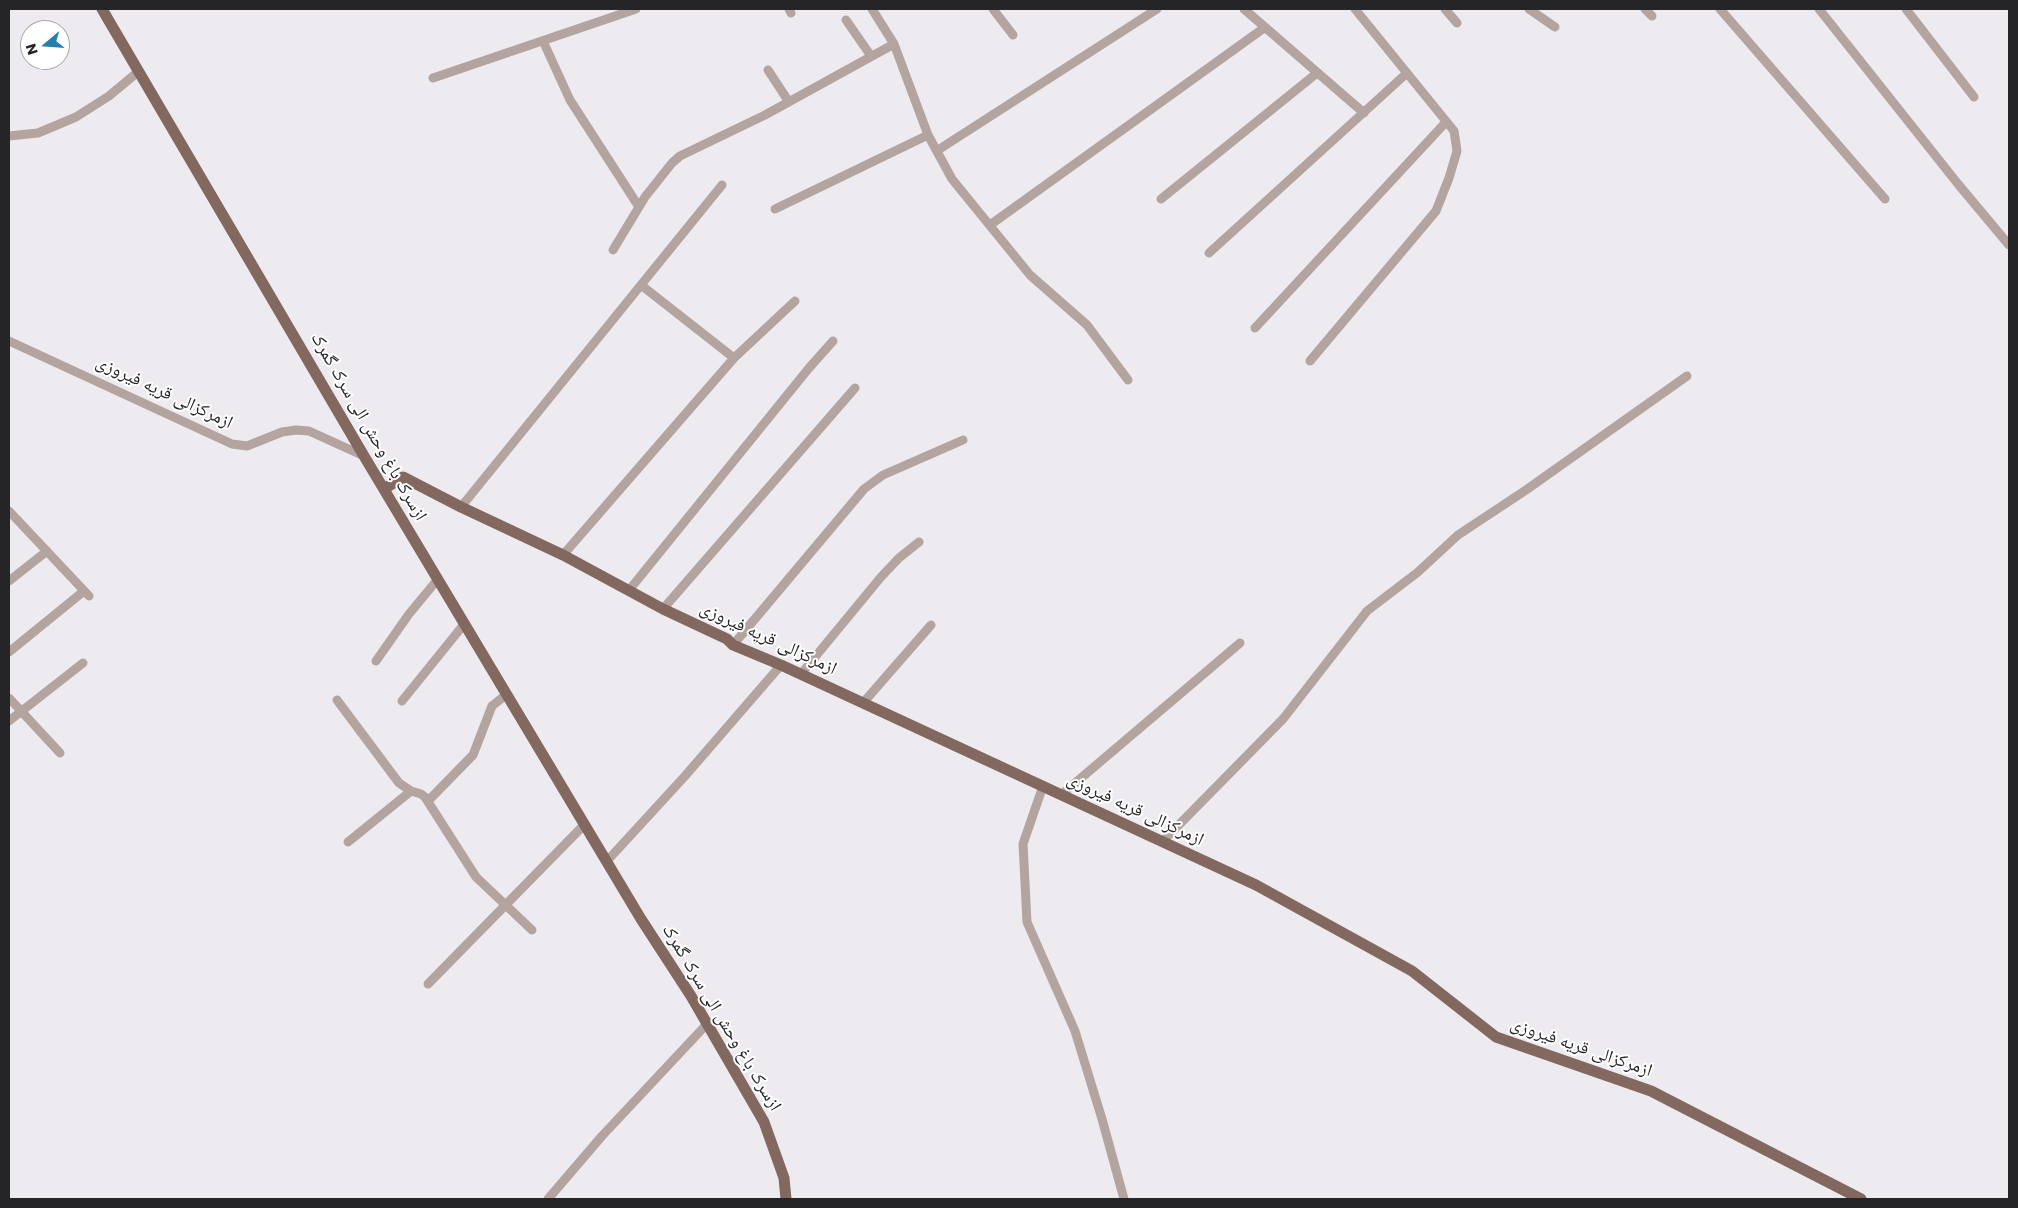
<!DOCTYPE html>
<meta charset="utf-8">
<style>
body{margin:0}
#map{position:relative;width:2018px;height:1208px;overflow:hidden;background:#edebf0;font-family:Poppins,sans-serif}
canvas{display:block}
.frame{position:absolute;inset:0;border:10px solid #252426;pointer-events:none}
.north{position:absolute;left:20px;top:20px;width:50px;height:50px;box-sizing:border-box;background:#fff;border:1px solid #a8a7a8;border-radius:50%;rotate:252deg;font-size:14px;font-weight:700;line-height:20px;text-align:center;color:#252426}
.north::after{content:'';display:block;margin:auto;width:18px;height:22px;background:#2481ae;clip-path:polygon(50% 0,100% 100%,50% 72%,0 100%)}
</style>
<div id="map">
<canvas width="2018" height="1208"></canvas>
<div class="frame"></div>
<div class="north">N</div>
</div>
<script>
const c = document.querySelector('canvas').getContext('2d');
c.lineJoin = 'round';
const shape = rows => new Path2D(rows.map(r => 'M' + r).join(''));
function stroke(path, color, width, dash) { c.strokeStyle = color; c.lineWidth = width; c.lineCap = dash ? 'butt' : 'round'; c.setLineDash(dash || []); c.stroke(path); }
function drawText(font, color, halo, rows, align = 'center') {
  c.font = font + ' Poppins,"Noto Naskh Arabic",sans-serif'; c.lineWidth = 4; c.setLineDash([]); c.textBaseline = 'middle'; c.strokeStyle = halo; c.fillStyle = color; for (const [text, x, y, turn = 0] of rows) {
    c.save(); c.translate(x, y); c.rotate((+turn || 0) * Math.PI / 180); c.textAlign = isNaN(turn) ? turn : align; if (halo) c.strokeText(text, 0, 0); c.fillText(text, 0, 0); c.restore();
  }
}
stroke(shape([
 [789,9,791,13],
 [872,9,894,44,928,135,952,179,1030,275,1087,325,1128,380],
 [993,9,1013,35],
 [1244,9,1364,113],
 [1445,9,1457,23],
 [1529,9,1555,27],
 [1645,9,1652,16],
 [1720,9,1885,199],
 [1819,9,1958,184,2009,245],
 [1906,9,1974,97],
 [846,20,871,56],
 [543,41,570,100,639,207],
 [768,70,789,102],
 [433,78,636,9],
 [9,136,38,133,76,117,109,96,139,71],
 [938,150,1157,9],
 [1161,199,1317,73],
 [775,209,928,135],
 [990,225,1264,28],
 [613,250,645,197,672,163,680,156,765,115,894,44],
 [1209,253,1407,73],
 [641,285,734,358],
 [1255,328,1446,122],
 [9,341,232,444,247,446,282,432,296,430,309,431,364,456],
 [1310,361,1436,211,1449,178,1457,151,1454,131,1355,9],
 [461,507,722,185],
 [9,511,89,596],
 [563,555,734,358,795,301],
 [9,581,47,551],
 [630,589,809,368,833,341],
 [663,609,855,388],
 [733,645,864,489,883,475,963,440],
 [9,652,84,591],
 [376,661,409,614,438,579],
 [801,674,881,577,899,558,919,542],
 [9,698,60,753],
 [337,700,399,783,411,791,421,794,425,797,476,877,532,930],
 [402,701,465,623],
 [863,703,931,625],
 [9,721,83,663],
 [1043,786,1023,844,1027,922,1075,1031,1102,1119,1124,1199],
 [1061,795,1240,643],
 [428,801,473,755,492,706,507,694],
 [348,842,411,791],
 [1162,842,1283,719,1367,611,1418,572,1458,535,1526,490,1687,376],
 [607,861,685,776,781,665],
 [428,984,585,824],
 [548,1199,602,1136,706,1025]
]), '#b3a49f', 9);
stroke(shape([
 [102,9,364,456,641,919,691,996,764,1122,784,1178,786,1199],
 [384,489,403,477,461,507,563,555,663,609,727,639,733,645,781,665,1256,885,1412,971,1496,1037,1651,1091,1861,1199]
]), '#82685f', 11);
drawText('18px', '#252426', '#fff', [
 ["ازمرکزالی قریه فیروزی",164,393,25],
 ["ازسرک باغ وحش الی سرک گمرک",368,427,60],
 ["ازمرکزالی قریه فیروزی",768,639,25],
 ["ازمرکزالی قریه فیروزی",1135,810,25],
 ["ازسرک باغ وحش الی سرک گمرک",721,1018,59],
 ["ازمرکزالی قریه فیروزی",1581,1048,19]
]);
</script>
